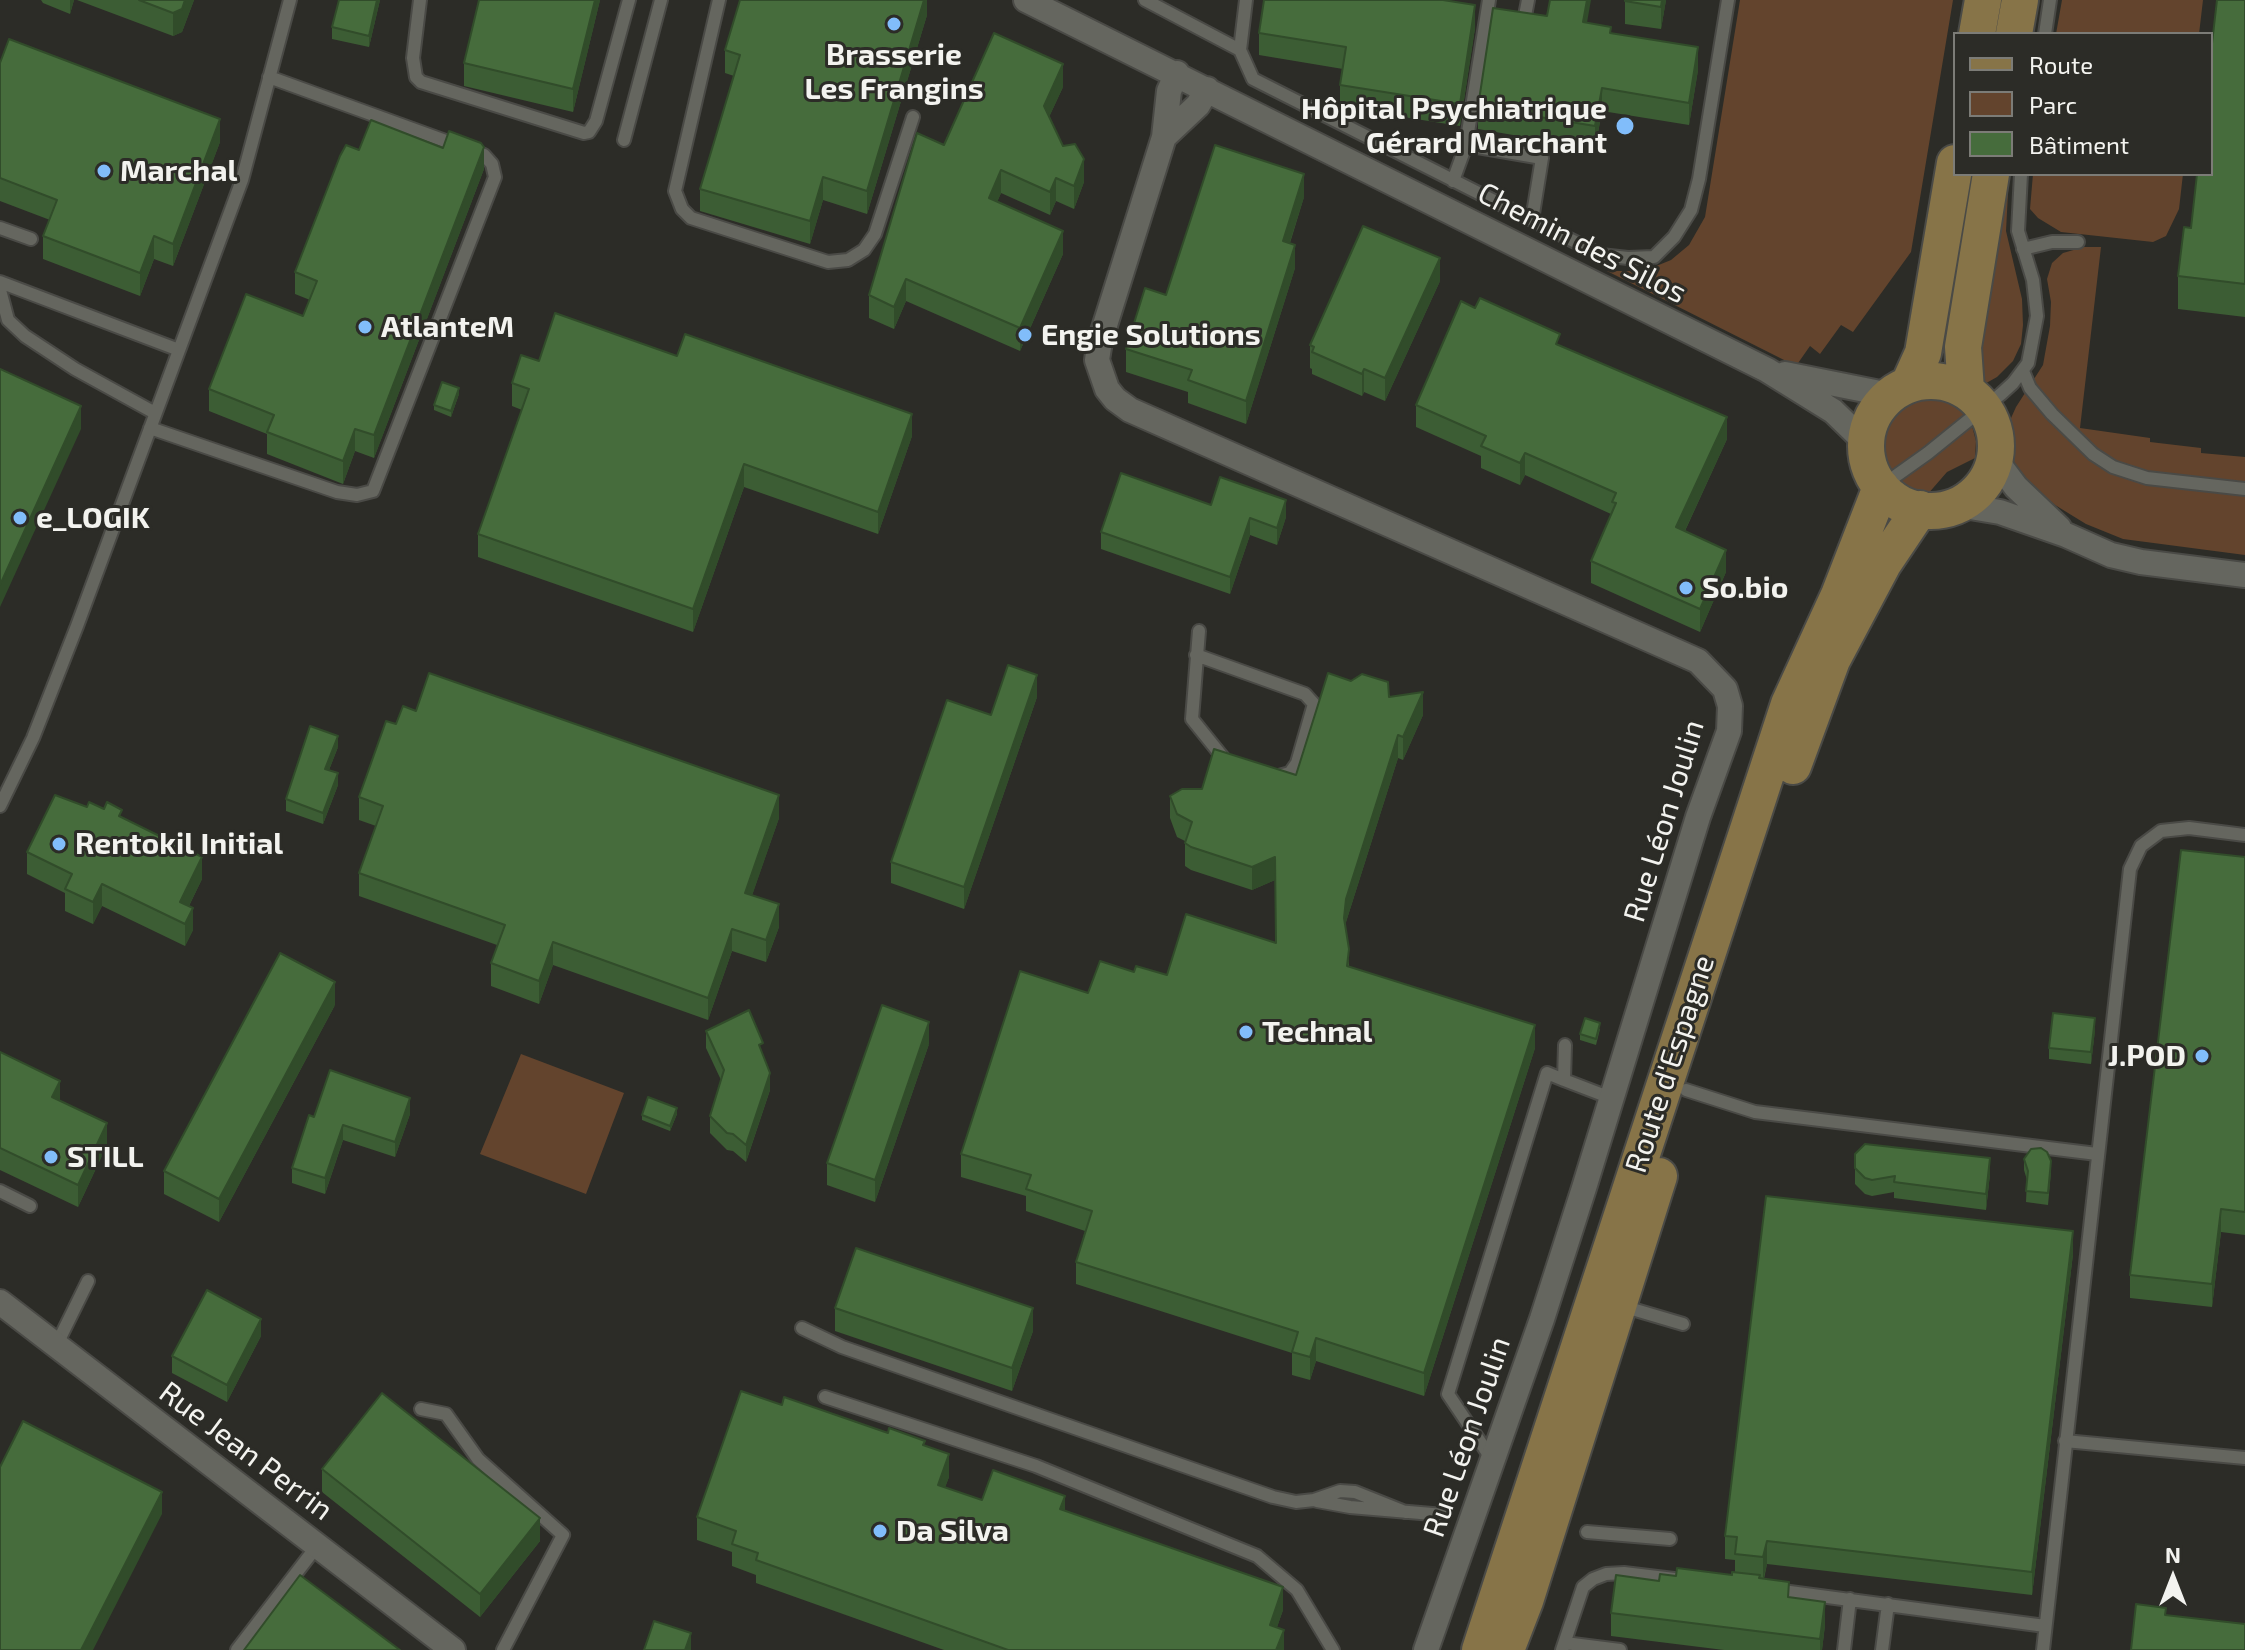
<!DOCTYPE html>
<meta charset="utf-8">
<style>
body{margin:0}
#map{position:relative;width:2245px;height:1650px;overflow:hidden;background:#2c2c27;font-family:"Exo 2",sans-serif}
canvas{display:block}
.legend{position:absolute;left:1953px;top:32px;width:260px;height:144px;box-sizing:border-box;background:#2c2c27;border:2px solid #7c7c77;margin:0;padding:10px 14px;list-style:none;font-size:24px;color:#f3f3ef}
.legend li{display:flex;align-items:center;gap:16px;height:40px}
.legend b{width:40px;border:2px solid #7c7c77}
.north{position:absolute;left:2133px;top:1538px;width:80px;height:80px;-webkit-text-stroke:6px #2c2c27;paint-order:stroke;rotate:0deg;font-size:22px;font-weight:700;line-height:32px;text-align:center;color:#f3f3ef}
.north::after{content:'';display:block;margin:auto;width:28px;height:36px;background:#f3f3ef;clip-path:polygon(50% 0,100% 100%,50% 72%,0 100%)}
</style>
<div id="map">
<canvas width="2245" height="1650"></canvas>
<ul class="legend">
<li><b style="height:10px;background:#877448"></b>Route</li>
<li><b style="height:22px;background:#63442d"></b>Parc</li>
<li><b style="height:22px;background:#466c3c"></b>Bâtiment</li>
</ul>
<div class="north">N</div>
</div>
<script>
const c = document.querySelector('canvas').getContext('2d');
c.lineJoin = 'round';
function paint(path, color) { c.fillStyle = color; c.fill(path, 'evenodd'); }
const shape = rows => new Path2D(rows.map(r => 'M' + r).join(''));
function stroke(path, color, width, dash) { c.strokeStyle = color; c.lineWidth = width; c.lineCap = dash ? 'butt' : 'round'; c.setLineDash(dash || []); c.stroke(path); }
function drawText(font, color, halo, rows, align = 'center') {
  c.font = font + ' "Exo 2",sans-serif'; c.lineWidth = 6; c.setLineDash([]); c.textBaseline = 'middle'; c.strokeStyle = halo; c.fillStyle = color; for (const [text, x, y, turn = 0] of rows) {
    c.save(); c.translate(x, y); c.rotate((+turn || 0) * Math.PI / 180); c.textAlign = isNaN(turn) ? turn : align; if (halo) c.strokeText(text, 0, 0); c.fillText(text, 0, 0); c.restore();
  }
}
paint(shape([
 [1740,0,1953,0,1911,252,1853,332,1841,325,1820,354,1810,346,1796,366,1607,271,1644,271,1671,260,1689,245,1705,217],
 [2062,0,2203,0,2199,34,2056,34],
 [2002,174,2009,174,2006,231,2022,299,2023,325,2021,344,2013,361,1997,377,1981,386,1974,365],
 [2033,174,2183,174,2179,209,2166,236,2153,242,2061,232,2038,218,2030,209],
 [2084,247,2101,247,2080,428,2150,438,2150,442,2201,448,2201,453,2245,457,2245,555,2123,539,2086,524,2055,505,2018,475,2009,460,2005,442,2007,427,2016,407,2043,365,2050,326,2051,302,2047,279,2052,263,2063,253],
 [1919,398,1935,398,1950,403,1963,413,1972,426,1976,441,1975,458,1947,472,1927,495,1911,493,1897,485,1886,473,1879,458,1878,442,1882,426,1891,413,1903,403],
 [521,1054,624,1093,586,1194,480,1154]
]), '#63442d');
const service = shape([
 [420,0,413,58,416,77,421,82,584,133,589,132,596,121,629,0],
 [719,0,675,191,682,209,691,218,828,262,848,260,864,250,875,234,913,117],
 [1145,0,1240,50],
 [1246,0,1240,50,1253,79,1601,255,1628,258,1654,257,1674,237,1691,210,1699,179,1728,0],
 [1523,26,1528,0],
 [2045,34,2050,0],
 [624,140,661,0],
 [1466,145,1542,158,1532,220],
 [1453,181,1466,145,1489,0],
 [0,228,31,239],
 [2023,249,2052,242,2078,242],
 [0,282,179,350],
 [0,290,8,320,25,336,75,369,155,413],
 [2023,371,2030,388,2052,414,2093,454,2113,467,2147,478,2245,489],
 [150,428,337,492,357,495,373,491,495,177,492,164,484,155,269,77],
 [1883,485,1928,453,2001,394,2013,383,2028,363,2037,316,2033,280,2018,231,2021,174],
 [1199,631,1192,719,1225,760],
 [1196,655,1305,694,1314,704,1297,763,1290,773,1275,777],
 [0,806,33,738,77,626,242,180,290,0],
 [1565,1045,1564,1080,1611,1098],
 [1686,1090,1755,1112,2097,1154],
 [0,1191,30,1206],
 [1622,1306,1683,1324],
 [802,1328,842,1347,1273,1497,1296,1502,1314,1500,1340,1491,1355,1492,1405,1512],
 [56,1346,88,1281],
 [825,1397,1036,1466,1257,1556,1297,1590,1333,1650],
 [421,1409,446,1414,478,1459,563,1535,503,1650],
 [2065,1441,2245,1458],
 [1493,1461,1448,1394,1547,1073,1564,1080],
 [1317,1501,1350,1507,1444,1515],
 [1587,1532,1670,1539],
 [1775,1590,2045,1626],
 [1565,1643,1620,1650],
 [237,1650,317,1546],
 [1562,1650,1583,1587,1593,1579,1606,1574,1624,1573,1674,1579],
 [1844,1650,1850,1599],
 [1882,1650,1888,1604],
 [2043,1650,2130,869,2141,846,2161,831,2189,828,2245,835]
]);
const minor = shape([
 [1026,0,1767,370,1833,411,1866,443],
 [1177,73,1169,91,1164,137,1100,341,1097,360,1107,389,1115,399,1130,410,1698,661,1725,689,1730,706,1729,731,1698,817,1584,1188,1542,1319,1426,1650],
 [1164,137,1198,105,1207,89],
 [1785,374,1890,395],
 [1995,459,2016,487,2059,528],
 [1958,505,2000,512,2066,535,2111,555,2141,562,2245,575],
 [0,1302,453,1650]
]);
const primary = shape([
 [1977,34,1983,0],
 [2014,34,2020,0],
 '1866 446a65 65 0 1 1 130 0a65 65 0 1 1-130 0Z',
 [1909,384,1923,353,1955,163],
 [1966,390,1963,347,1991,174],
 [1793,766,1832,660,1883,564,1920,509],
 [1480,1650,1789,704,1839,595,1881,487],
 [1506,1650,1525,1601,1659,1176]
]);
stroke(service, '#4a4a46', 16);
stroke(minor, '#4a4a46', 28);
stroke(primary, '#4a4a46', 40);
stroke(service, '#65665f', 12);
stroke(minor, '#65665f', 24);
stroke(primary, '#877448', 36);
paint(shape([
 [41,0,74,0,70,14,43,3],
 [77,0,194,0,182,32,173,36],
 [380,0,369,47,332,39,332,27],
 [600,0,573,112,464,86,464,63],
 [927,0,927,15,867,214,823,200,810,244,700,211,700,189,734,76,725,73,725,50],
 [1625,0,1666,0,1661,29,1625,24],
 [2245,0,2245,317,2178,309,2178,276,2191,228],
 [1547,16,1587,23,1698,70,1689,125,1602,111,1595,149,1478,129,1478,107],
 [1475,28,1460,126,1340,107,1340,85,1343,69,1259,55,1259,33],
 [0,63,220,142,173,266,154,259,140,296,43,259,43,236,50,220,0,201],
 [1063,87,1049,117,1063,146,1084,182,1074,209,1056,201,1050,215,1001,193,997,202,1063,254,1020,351,906,301,894,329,869,318,869,295,944,145],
 [359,150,484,169,374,458,355,451,343,484,267,454,267,434,209,411,209,389,303,316,310,300,295,294,295,272],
 [1304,197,1290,243,1295,268,1246,424,1188,403,1188,392,1126,372,1126,349,1166,295],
 [1440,281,1385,401,1364,392,1362,396,1312,374,1312,369,1310,368,1310,345],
 [1560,345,1727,439,1685,531,1726,572,1700,632,1591,583,1591,561,1611,514,1525,475,1520,485,1481,468,1481,456,1416,427,1416,405],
 [677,356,912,436,878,534,744,487,693,632,478,557,478,534,522,410,512,406,512,383],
 [459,394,451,417,434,410,434,405],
 [1211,505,1286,517,1277,545,1250,535,1230,594,1101,549,1101,532],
 [1037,697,964,909,891,883,891,862,991,715],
 [1389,697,1423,715,1403,760,1398,758,1346,922,1346,928,1349,966,1535,1048,1424,1396,1316,1361,1310,1380,1292,1375,1292,1353,1076,1284,1076,1262,1085,1231,1026,1211,1026,1196,961,1177,961,1154,1088,993,1134,972,1167,975,1276,943,1275,880,1252,890,1191,870,1185,866,1185,841,1177,837,1170,818,1170,796,1296,775],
 [396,724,779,818,752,895,779,927,766,962,732,951,708,1020,553,965,539,1004,491,986,491,963,497,945,359,896,359,873,376,826,359,820,359,797],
 [338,747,329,770,338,785,323,824,286,811,286,799],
 [87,807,122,818,202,879,189,906,193,930,185,946,102,906,93,924,65,911,65,893,27,874,27,852],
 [2245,857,2245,1235,2221,1232,2212,1307,2130,1298,2130,1275],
 [335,1005,219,1222,164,1194,164,1171],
 [1600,1029,1596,1045,1580,1040,1580,1034],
 [2095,1030,2091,1064,2049,1059,2049,1048],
 [706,1031,763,1055,770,1090,746,1162,733,1151,727,1150,710,1133,710,1116,721,1080,706,1048],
 [929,1044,875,1202,827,1185,827,1163],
 [0,1052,60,1100,107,1145,78,1207,0,1170],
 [410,1114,395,1157,343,1140,325,1194,292,1183,292,1168,314,1117],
 [677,1114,670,1131,642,1120,642,1115],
 [1855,1154,1990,1174,1986,1210,1894,1198,1894,1192,1872,1196,1865,1194,1855,1184],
 [2024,1159,2051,1172,2048,1205,2026,1202,2027,1180,2024,1170],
 [2073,1254,2032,1595,1767,1564,1764,1579,1825,1625,1822,1650,1724,1650,1611,1636,1611,1613,1659,1581,1676,1576,1732,1575,1735,1572,1735,1560,1725,1559,1725,1536],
 [835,1308,1033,1331,1012,1391,835,1331],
 [261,1336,227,1402,172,1373,172,1356],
 [782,1405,925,1446,949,1477,945,1487,982,1500,1065,1511,1283,1610,1277,1627,1284,1650,944,1650,756,1583,756,1575,732,1566,732,1552,697,1540,697,1517],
 [322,1469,540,1541,480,1617,322,1492]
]), '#3c5d34');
paint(shape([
 [70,0,74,0,70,14],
 [185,0,194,0,182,32,173,36,173,13],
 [377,0,380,0,369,47,369,36],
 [595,0,600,0,573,112,573,89],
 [924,0,927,0,927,15,867,214,867,191],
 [1587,0,1591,0,1583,45,1583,22],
 [1662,0,1666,0,1661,29,1661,7],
 [1475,5,1475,28,1460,126,1460,104],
 [1698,47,1698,70,1689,125,1689,103],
 [1063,64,1063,87,1044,128,1044,106],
 [1602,88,1602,111,1595,149,1595,126],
 [220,119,220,142,173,266,173,244],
 [484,147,484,169,374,458,374,435],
 [1084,159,1084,182,1074,209,1074,186],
 [1001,170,1001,193,989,221,989,198],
 [1304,174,1304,197,1283,264,1283,241],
 [823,177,823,200,810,244,810,221],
 [1056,178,1056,201,1050,215,1050,192],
 [1063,231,1063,254,1020,351,1020,328],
 [154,236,154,259,140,296,140,273],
 [1295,245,1295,268,1246,424,1246,401],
 [1440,258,1440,281,1385,401,1385,378],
 [906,279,906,301,894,329,894,307],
 [1364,369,1364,392,1362,396,1362,374],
 [459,388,459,394,451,417,451,411],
 [81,406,81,429,0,607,0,585],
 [912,414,912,436,878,534,878,512],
 [1727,417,1727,439,1676,550,1676,527],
 [355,429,355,451,343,484,343,461],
 [1525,453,1525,475,1520,485,1520,463],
 [744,464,744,487,693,632,693,609],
 [1286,500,1286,517,1277,545,1277,528],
 [1250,518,1250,535,1230,594,1230,577],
 [1726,550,1726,572,1700,632,1700,609],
 [1037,675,1037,697,964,909,964,887],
 [1423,692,1423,715,1403,760,1403,737],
 [1398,735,1398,758,1346,922,1344,940,1344,918,1346,899],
 [338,736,338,747,325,780,325,769],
 [338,773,338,785,323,824,323,813],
 [779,795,779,818,745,916,745,893],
 [202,857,202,879,181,922,180,902],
 [1275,857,1275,880,1252,890,1252,867],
 [102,884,102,906,93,924,93,902],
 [779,904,779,927,766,962,766,940],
 [193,908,193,930,185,946,185,924],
 [732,929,732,951,708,1020,708,998],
 [553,942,553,965,539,1004,539,981],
 [335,982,335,1005,219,1222,219,1199],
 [2095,1018,2095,1030,2091,1064,2091,1052],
 [929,1022,929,1044,875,1202,875,1180],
 [1535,1025,1535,1048,1424,1396,1424,1373],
 [770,1073,770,1090,746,1162,746,1145],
 [60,1081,60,1102,52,1097],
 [410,1098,410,1114,395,1157,395,1142],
 [677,1108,677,1114,670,1131,670,1126],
 [107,1123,107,1145,78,1207,78,1185],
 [343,1125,343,1140,325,1194,325,1178],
 [1990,1158,1990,1174,1986,1210,1986,1194],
 [2221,1209,2221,1232,2212,1307,2212,1284],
 [2073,1231,2073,1254,2032,1595,2032,1572],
 [1033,1308,1033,1331,1012,1391,1012,1368],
 [261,1319,261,1336,227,1402,227,1385],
 [1316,1338,1316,1361,1310,1380,1310,1357],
 [949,1454,949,1477,938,1507,938,1485],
 [162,1492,162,1514,93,1650,81,1650],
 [1065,1496,1065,1518,1060,1509],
 [540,1518,540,1541,480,1617,480,1594],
 [1767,1541,1767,1564,1763,1580,1763,1557],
 [1283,1587,1283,1610,1270,1647,1270,1625],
 [1825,1602,1825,1625,1822,1650,1820,1650,1820,1639],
 [1284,1630,1284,1650,1276,1650],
 [691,1633,691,1650,685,1650]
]), '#314c2a');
const building = shape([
 [139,0,185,0,182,9,173,13,139,0],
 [339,0,377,0,369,36,332,27,339,0],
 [479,0,595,0,573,89,464,63,479,0],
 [740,0,924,0,867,191,823,177,810,221,700,189,740,55,725,50,740,0],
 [1264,0,1443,0,1475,5,1460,104,1340,85,1346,47,1259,33,1264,0],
 [1550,0,1587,0,1583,22,1611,27,1610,33,1698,47,1689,103,1602,88,1595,126,1478,107,1493,8,1547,16,1550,0],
 [1625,0,1662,0,1661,7,1625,1,1625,0],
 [2217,0,2245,0,2245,284,2178,276,2184,227,2191,228,2197,174,2211,174,2211,52,2217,0],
 [994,33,1063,64,1044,106,1063,146,1075,144,1084,159,1074,186,1056,178,1050,192,1001,170,989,198,1063,231,1020,328,906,279,894,307,869,295,917,133,944,145,994,33],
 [9,39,220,119,173,244,154,236,140,273,43,236,57,200,0,178,0,63,9,39],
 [371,120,443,148,449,131,481,143,484,147,374,435,355,429,343,461,267,432,274,415,209,389,246,294,303,316,317,281,295,272,340,156,346,145,359,150,371,120],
 [1215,145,1304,174,1283,241,1295,245,1246,401,1188,380,1192,370,1126,349,1145,288,1166,295,1215,145],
 [1363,226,1440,258,1385,378,1364,369,1362,374,1312,352,1314,347,1310,345,1363,226],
 [1480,298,1560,334,1556,344,1727,417,1676,527,1726,550,1700,609,1591,561,1616,503,1612,502,1616,493,1525,453,1520,463,1481,446,1486,436,1416,405,1461,301,1475,308,1480,298],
 [555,313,677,356,685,334,912,414,878,512,744,464,693,609,478,534,529,389,512,383,521,355,539,361,555,313],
 [0,369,81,406,0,585,0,369],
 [442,382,459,388,451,411,434,405,442,382],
 [1121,473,1211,505,1220,477,1286,500,1277,528,1250,518,1230,577,1101,532,1121,473],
 [1008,665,1037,675,964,887,891,862,947,700,991,715,1008,665],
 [429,673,779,795,745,893,779,904,766,940,732,929,708,998,553,942,539,981,491,963,505,925,359,873,383,806,359,797,386,721,396,724,403,706,416,711,429,673],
 [1328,673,1351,681,1362,674,1388,682,1389,697,1423,692,1403,737,1398,735,1346,899,1344,918,1349,949,1347,966,1535,1025,1424,1373,1316,1338,1310,1357,1292,1352,1298,1332,1076,1262,1092,1211,1026,1189,1031,1175,961,1154,1020,971,1088,993,1100,961,1134,972,1136,966,1167,975,1186,914,1276,943,1275,857,1252,867,1191,847,1185,843,1192,822,1177,814,1170,796,1182,789,1202,789,1214,749,1296,775,1328,673],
 [310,726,338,736,325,769,338,773,323,813,286,799,310,726],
 [55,795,87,807,89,802,104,809,107,802,122,810,119,816,202,857,180,902,193,908,185,924,102,884,93,902,65,889,72,874,27,852,55,795],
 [2181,850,2245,857,2245,1212,2221,1209,2212,1284,2130,1275,2181,850],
 [280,953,335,982,219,1199,164,1171,280,953],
 [882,1005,929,1022,875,1180,827,1163,882,1005],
 [749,1010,763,1043,759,1045,770,1073,746,1145,733,1134,727,1133,710,1116,724,1070,706,1031,749,1010],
 [2053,1013,2095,1018,2091,1052,2049,1048,2053,1013],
 [1585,1018,1600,1023,1596,1039,1580,1034,1585,1018],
 [0,1052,60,1081,52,1097,107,1123,78,1185,0,1148,0,1052],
 [330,1070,410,1098,395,1142,343,1125,325,1178,292,1168,309,1115,314,1117,330,1070],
 [648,1097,677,1108,670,1126,642,1115,648,1097],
 [1865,1144,1990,1158,1986,1194,1894,1182,1895,1176,1872,1180,1865,1178,1855,1168,1855,1154,1865,1144],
 [2041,1148,2047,1152,2051,1161,2048,1193,2026,1191,2028,1171,2024,1159,2031,1149,2041,1148],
 [1766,1196,2073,1231,2032,1572,1767,1541,1763,1557,1735,1554,1737,1537,1725,1536,1766,1196],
 [856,1248,1033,1308,1012,1368,835,1308,856,1248],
 [207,1290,261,1319,227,1385,172,1356,207,1290],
 [741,1391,782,1405,784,1397,888,1433,889,1428,925,1441,923,1445,949,1454,938,1485,982,1500,993,1470,1065,1496,1060,1509,1283,1587,1270,1625,1284,1630,1276,1650,1008,1650,756,1560,758,1553,732,1544,736,1531,697,1517,741,1391],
 [382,1393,540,1518,480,1594,322,1469,382,1393],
 [23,1421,162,1492,81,1650,0,1650,0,1467,23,1421],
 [1677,1568,1732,1575,1732,1572,1760,1575,1759,1578,1789,1582,1788,1597,1825,1602,1820,1639,1611,1613,1616,1575,1659,1581,1660,1574,1676,1576,1677,1568],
 [300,1575,400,1650,244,1650,300,1575],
 [2136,1604,2166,1608,2165,1615,2245,1624,2245,1650,2131,1650,2136,1604],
 [654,1621,691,1633,685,1650,644,1650,654,1621]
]);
paint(building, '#466c3c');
stroke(building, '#314c2a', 2);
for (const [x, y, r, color] of [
 [894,24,8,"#81bdfa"],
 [1625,126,10,"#81bdfa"],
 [104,171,8,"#81bdfa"],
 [365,327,8,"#81bdfa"],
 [1025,335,8,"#81bdfa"],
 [20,518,8,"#81bdfa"],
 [1686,588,8,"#81bdfa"],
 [59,844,8,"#81bdfa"],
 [1246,1032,8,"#81bdfa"],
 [2202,1056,8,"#81bdfa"],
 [51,1157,8,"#81bdfa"],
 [880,1531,8,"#81bdfa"]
]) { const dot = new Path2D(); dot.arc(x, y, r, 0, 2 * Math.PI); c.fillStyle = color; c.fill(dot); stroke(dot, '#2c2c27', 3); }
drawText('bold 30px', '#f3f3ef', '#2c2c27', [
 ["Brasserie",894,55,"center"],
 ["Les Frangins",894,89,"center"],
 ["Hôpital Psychiatrique",1607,109,"right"],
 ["Gérard Marchant",1607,143,"right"],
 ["Marchal",120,171],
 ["AtlanteM",381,327],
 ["Engie Solutions",1041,335],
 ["e_LOGIK",36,518],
 ["So.bio",1702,588],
 ["Rentokil Initial",75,844],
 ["Technal",1262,1032],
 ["J.POD",2186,1056,"right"],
 ["STILL",67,1157],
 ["Da Silva",896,1531]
], 'left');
drawText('30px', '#f3f3ef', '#2c2c27', [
 ["Chemin des Silos",1582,243,27],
 ["Rue Léon Joulin",1664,821,-73],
 ["Route d'Espagne",1670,1064,-72],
 ["Rue Léon Joulin",1467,1437,-71],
 ["Rue Jean Perrin",246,1451,37]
]);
</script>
